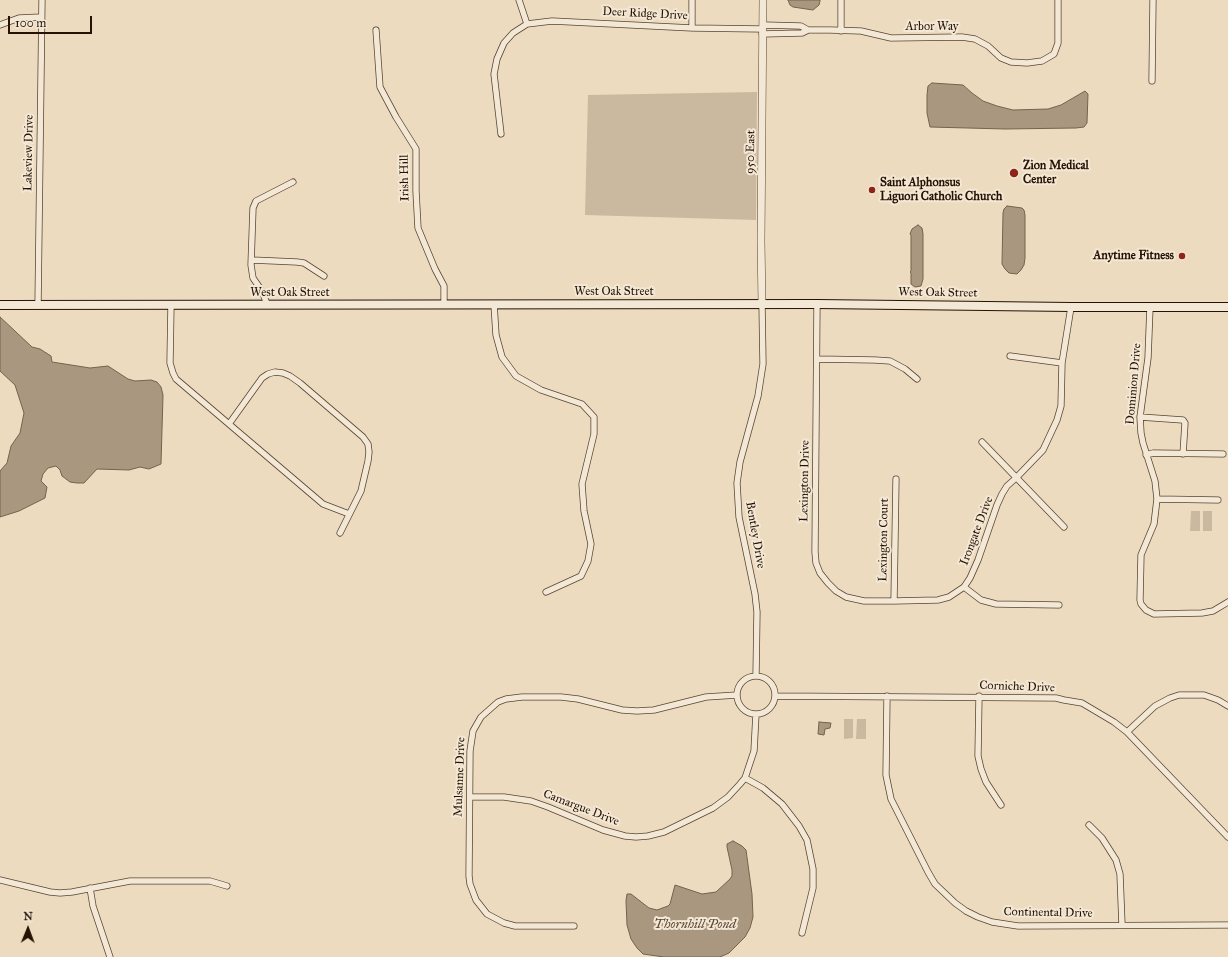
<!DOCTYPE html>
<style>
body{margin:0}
#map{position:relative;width:1228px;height:957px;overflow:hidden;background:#ecdbbf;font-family:"IM FELL Great Primer",serif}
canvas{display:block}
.north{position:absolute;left:8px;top:909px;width:40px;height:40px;-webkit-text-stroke:3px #f3e8d5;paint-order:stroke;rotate:1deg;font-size:11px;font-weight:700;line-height:16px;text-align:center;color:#271202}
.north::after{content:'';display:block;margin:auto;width:14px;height:18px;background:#271202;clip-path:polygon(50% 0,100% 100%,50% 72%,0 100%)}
.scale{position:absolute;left:8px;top:16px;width:84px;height:18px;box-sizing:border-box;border:2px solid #271202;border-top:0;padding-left:5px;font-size:12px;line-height:14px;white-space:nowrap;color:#271202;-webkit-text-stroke:3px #f3e8d5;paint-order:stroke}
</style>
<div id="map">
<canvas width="1228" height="957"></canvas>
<div class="north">N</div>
<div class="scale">100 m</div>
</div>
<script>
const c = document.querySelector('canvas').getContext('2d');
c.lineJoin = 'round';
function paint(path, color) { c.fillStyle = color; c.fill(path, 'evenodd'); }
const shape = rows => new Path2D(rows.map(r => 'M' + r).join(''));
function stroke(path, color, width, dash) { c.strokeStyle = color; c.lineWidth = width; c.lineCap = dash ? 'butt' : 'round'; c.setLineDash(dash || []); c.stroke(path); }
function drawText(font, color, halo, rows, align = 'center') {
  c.font = font + ' "IM FELL Great Primer",serif'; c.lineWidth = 4; c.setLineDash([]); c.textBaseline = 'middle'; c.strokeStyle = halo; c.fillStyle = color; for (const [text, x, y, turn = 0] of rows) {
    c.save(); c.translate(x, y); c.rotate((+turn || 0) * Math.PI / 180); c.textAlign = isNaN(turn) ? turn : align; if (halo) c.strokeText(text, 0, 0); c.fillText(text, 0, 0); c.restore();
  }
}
paint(shape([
 [757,92,756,220,585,215,588,95],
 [1191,511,1200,511,1200,531,1190,531],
 [1203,511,1212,511,1212,531,1203,531],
 [844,719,853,719,853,738,844,739],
 [857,719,866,719,866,739,856,739]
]), '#cbb99f');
const water = shape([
 [788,0,820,0,820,1,819,5,813,10,793,7,790,5,788,0],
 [932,83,963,85,972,93,983,101,997,106,1013,110,1048,109,1061,105,1085,91,1088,94,1087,123,1084,127,1076,128,1005,129,930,127,927,113,927,95,928,86,932,83],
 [1007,206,1022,208,1024,210,1025,215,1025,258,1024,265,1021,270,1017,274,1009,273,1005,269,1002,264,1003,213,1004,209,1007,206],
 [918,225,922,228,923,234,923,279,921,286,915,287,911,284,911,273,910,272,911,271,911,235,910,234,912,229,918,225],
 [0,317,32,347,40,349,51,356,52,362,90,368,108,366,128,379,135,381,151,380,157,382,161,387,163,395,161,464,149,469,140,467,129,470,97,469,84,483,77,483,70,482,62,476,60,470,56,466,48,468,43,474,41,481,47,487,45,498,19,511,0,517,0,471,7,463,11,446,20,433,24,413,15,385,0,371,0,317],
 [819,722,831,723,830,728,825,729,824,735,818,734,819,722],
 [733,841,742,846,746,850,752,894,753,917,750,928,745,937,729,953,720,957,664,957,643,954,637,948,631,939,627,925,626,901,627,894,631,894,649,908,657,910,668,906,670,904,675,885,702,894,716,892,730,879,732,876,732,870,727,847,727,844,733,841]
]);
paint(water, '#a9977f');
stroke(water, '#75624d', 1);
const minor = shape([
 [519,0,527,24],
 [692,0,692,28],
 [841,0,841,31],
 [0,25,19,18,41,17],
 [763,25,801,26,808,30],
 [376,30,380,87,396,117,416,149,416,191,418,228,435,269,444,286,444,305],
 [762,34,802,33,808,30,830,30,861,31,891,38,962,37,975,39,988,46,1001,58,1011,62,1027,63,1042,61,1054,54,1058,43,1058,0],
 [1152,81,1153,0],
 [501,134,494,74,497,59,504,43,513,33,527,24,552,21,692,28,762,29],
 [252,260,297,262,304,263,324,276],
 [267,304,262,291,253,278,251,265,253,208,256,201,293,182],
 [494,304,496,335,502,357,516,376,541,390,582,404,594,417,594,434,582,484,584,511,591,544,588,561,581,576,546,592],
 [817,304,815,552,816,563,820,573,828,583,836,591,846,597,864,601,894,601,938,600,949,597,964,587,970,578,978,560,997,505,1002,494,1007,486,1016,478,1043,450,1057,420,1061,406,1062,363,1071,307],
 [38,305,42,0],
 [171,305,170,363,173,373,176,379,323,504,349,514],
 [1150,307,1148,358,1140,417,1141,433,1143,443,1155,481,1157,499,1154,524,1141,555,1140,600,1141,604,1146,610,1154,614,1202,613,1213,611,1228,602],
 [1010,356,1062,363],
 [817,359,875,360,890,361,905,369,917,379],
 [1140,417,1183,420,1185,423,1183,454],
 [229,424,262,378,268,374,275,372,283,373,290,376,300,383,363,437,368,444,369,452,368,461,361,491,340,533],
 [982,442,1064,527],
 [1146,455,1153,453,1223,454],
 [1157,499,1218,500],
 [964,587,981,600,996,604,1059,605],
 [894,601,896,479],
 '737 695a19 19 0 1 1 38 0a19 19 0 1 1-38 0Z',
 [756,676,757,612,755,594,739,517,737,483,740,462,758,396,763,364,762,304],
 [775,696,1056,698,1064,700,1082,703,1114,722,1127,732,1228,837],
 [887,696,886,775,891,799,928,872,935,884,955,903,966,911,978,917,992,922,1018,926,1228,925],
 [979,696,978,756,981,769,986,782,1001,805],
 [1127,732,1155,706,1170,698,1179,695,1204,695,1218,700,1228,706],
 [745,778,763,788,782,804,799,826,807,840,813,869,813,888,802,933],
 [470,797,504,797,531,801,548,807,603,830,625,836,636,837,648,836,664,832,713,808,728,797,740,784,745,778,754,751,756,714],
 [1089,825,1102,838,1116,860,1120,874,1122,925],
 [0,880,50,892,60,893,72,892,130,881,210,881,227,886],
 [90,888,93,906,110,957],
 [574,926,515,926,504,923,487,914,476,900,470,884,469,876,470,751,473,731,481,717,498,702,506,699,522,697,561,697,578,699,622,710,637,711,654,710,706,697,737,695]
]);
const tertiary = shape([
 [762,304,761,241,763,0]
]);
const secondary = shape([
 [0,305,817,304,1071,307,1228,307]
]);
stroke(minor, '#584431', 7);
stroke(tertiary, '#584431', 8);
stroke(secondary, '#271202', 10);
stroke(minor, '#f3e8d5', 5.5);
stroke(tertiary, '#f3e8d5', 7);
stroke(secondary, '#f3e8d5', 8);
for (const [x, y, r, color] of [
 [1014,173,5,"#8f2418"],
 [872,190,4,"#8f2418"],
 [1182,256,4,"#8f2418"]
]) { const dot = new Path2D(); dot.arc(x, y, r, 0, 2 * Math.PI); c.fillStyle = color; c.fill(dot); stroke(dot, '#f3e8d5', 1.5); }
drawText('12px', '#271202', '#f3e8d5', [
 ["Deer Ridge Drive",645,14,3],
 ["Arbor Way",932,27],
 ["950 East",751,152,-89],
 ["Lakeview Drive",29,153,-89],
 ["Irish Hill",405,178,-91],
 ["West Oak Street",614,292],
 ["West Oak Street",290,293],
 ["West Oak Street",938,293,1],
 ["Dominion Drive",1134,384,-85],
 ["Lexington Drive",805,481,-89],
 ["Irongate Drive",977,531,-69],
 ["Bentley Drive",755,535,80],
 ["Lexington Court",884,540,-89],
 ["Corniche Drive",1017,687,2],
 ["Mulsanne Drive",460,777,-88],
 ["Camargue Drive",581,808,21],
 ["Continental Drive",1048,913,1]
]);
drawText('bold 12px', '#271202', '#f3e8d5', [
 ["Zion Medical",1023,166],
 ["Center",1023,180],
 ["Saint Alphonsus",880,183],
 ["Liguori Catholic Church",880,197],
 ["Anytime Fitness",1174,256,"right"]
], 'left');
drawText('italic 13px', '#5b4734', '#f3e8d5', [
 ["Thornhill Pond",695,925]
]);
</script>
